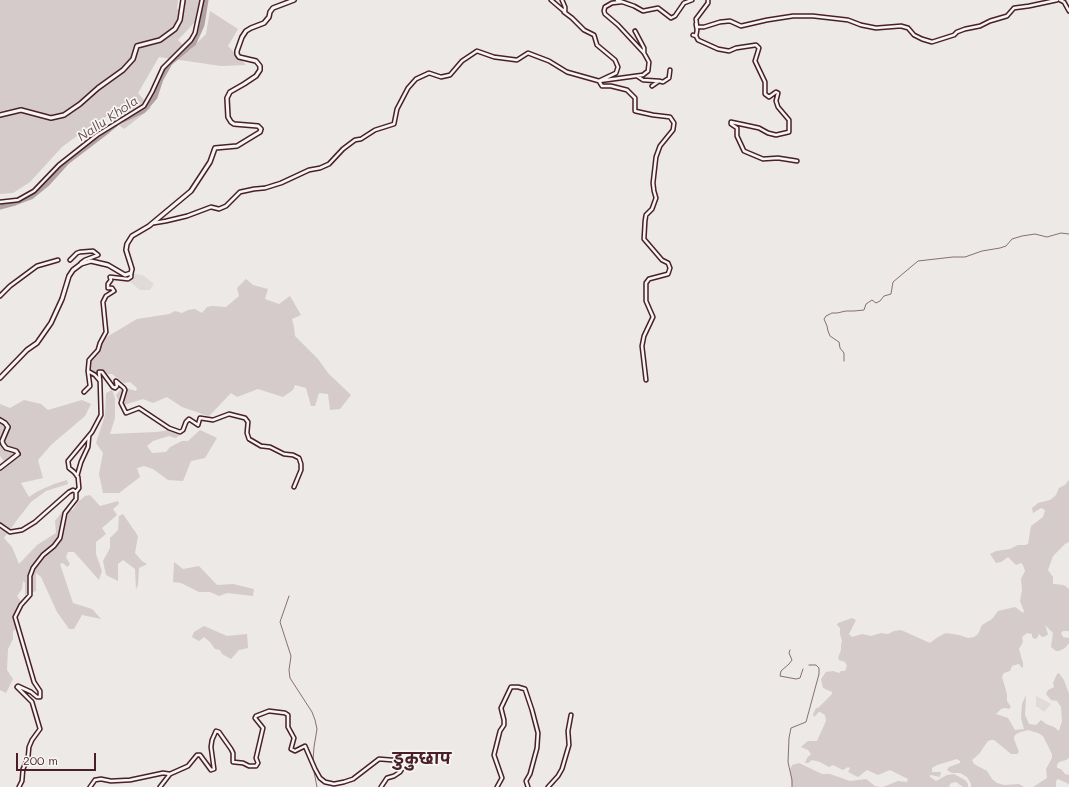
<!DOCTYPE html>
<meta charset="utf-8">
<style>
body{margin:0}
#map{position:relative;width:1069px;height:787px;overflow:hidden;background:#ece9e6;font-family:Mali,sans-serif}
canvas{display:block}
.scale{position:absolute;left:16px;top:753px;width:80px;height:18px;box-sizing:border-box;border:2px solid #4a1f2b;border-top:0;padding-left:5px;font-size:12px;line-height:14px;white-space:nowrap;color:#4a1f2b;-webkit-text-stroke:3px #f6f6f2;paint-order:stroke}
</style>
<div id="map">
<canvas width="1069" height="787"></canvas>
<div class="scale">200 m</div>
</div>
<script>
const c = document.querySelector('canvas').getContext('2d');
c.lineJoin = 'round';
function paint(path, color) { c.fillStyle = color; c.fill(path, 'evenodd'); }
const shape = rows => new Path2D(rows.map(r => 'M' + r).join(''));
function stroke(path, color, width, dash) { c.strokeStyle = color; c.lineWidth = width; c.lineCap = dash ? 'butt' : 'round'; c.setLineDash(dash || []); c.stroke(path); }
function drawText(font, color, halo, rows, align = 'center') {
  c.font = font + ' Mali,"Playpen Sans Deva",sans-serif'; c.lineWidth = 3.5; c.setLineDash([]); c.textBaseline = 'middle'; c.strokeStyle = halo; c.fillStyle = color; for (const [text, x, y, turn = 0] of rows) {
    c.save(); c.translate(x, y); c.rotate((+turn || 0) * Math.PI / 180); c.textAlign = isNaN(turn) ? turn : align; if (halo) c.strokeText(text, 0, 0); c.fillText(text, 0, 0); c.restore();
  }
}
paint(shape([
 [133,273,144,276,154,284,150,290,140,290,129,281],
 [1036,696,1051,704,1044,712,1038,707,1036,707]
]), '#e0dad8');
paint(shape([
 [0,0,178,0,177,9,180,10,182,0,199,0,195,22,178,40,189,51,206,34,210,11,238,29,228,46,246,65,221,66,159,57,138,93,151,108,124,129,107,116,85,130,62,147,30,182,13,193,0,194],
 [246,279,253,285,268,289,265,299,279,304,290,296,301,315,292,319,294,327,295,336,318,359,328,373,351,395,340,409,330,410,328,394,319,393,315,406,311,406,306,388,295,385,293,390,283,397,258,389,237,397,231,393,210,415,208,416,182,407,167,397,153,403,143,399,121,406,116,395,123,387,136,391,137,388,130,382,124,383,112,374,105,374,100,369,96,373,87,365,105,338,137,319,169,314,175,311,182,313,188,310,195,309,202,313,207,307,212,306,226,307,239,296,237,288],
 [112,390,115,398,115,418,110,434,157,432,169,430,181,433,176,438,169,436,153,441,147,446,152,453,166,452,170,447,182,441,188,441,200,430,217,438,205,458,191,461,183,481,168,480,153,469,144,466,137,468,140,477,119,493,103,493,99,474,103,453,96,443,105,415,106,393],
 [24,400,41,404,48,410,82,400,91,404,85,416,51,445,38,460,43,478,21,483,29,497,38,491,54,484,67,480,68,484,46,491,31,502,17,520,4,538,12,547,19,564,37,545,56,533,55,521,62,512,73,510,78,502,85,496,90,495,100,506,118,501,119,504,113,509,117,515,102,528,106,534,96,542,96,554,102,571,99,580,74,552,68,552,66,557,70,564,67,567,63,563,60,564,73,603,92,609,101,619,82,615,74,629,69,629,57,612,41,577,36,573,36,591,25,595,25,583,23,581,22,589,17,596,23,604,14,617,19,627,13,631,13,639,8,649,7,670,13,679,6,693,0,690,0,472,4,461,0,456,0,404,10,408],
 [1069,480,1069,542,1065,544,1053,556,1048,570,1053,577,1053,584,1064,585,1069,589,1069,631,1063,631,1061,633,1063,637,1069,638,1069,643,1065,648,1059,651,1056,651,1051,647,1053,633,1045,625,1048,634,1046,636,1042,637,1039,634,1037,638,1035,639,1032,637,1032,634,1027,633,1022,637,1023,642,1019,649,1023,663,1023,667,1022,668,1019,664,1015,665,1012,666,1010,671,1004,673,1002,677,1007,694,1007,701,1011,707,1009,709,1005,708,1001,709,996,714,1008,718,1015,730,1024,729,1021,718,1022,704,1026,695,1025,715,1029,724,1036,725,1041,720,1046,724,1054,727,1059,731,1062,721,1061,707,1057,701,1051,700,1046,694,1048,690,1054,687,1053,683,1057,674,1059,673,1064,680,1069,694,1069,758,1066,760,1059,762,1057,765,1057,768,1061,769,1065,774,1069,775,1069,784,1058,779,1056,781,1056,787,1033,787,1047,778,1046,769,1052,758,1052,754,1043,736,1038,733,1028,730,1021,732,1016,734,1014,737,1014,739,1019,752,1017,754,1011,754,994,740,991,740,988,741,979,754,972,760,974,764,987,771,992,779,997,783,1004,785,1019,784,1024,787,971,787,971,784,967,777,960,773,952,773,947,770,949,767,960,763,960,761,957,759,937,765,932,768,932,772,941,772,940,777,931,775,929,776,936,781,947,775,954,774,965,780,968,784,968,787,963,787,956,782,951,783,949,786,950,787,883,787,898,781,907,782,908,779,890,770,878,775,867,770,858,777,848,772,850,768,848,767,843,770,833,765,829,767,820,762,812,760,808,763,805,763,807,758,811,754,808,750,801,747,808,741,817,741,826,721,825,715,820,712,819,712,814,717,813,714,816,708,818,708,832,694,832,692,823,688,821,679,826,672,833,671,839,673,841,671,845,671,847,666,845,662,839,660,838,658,841,650,841,645,842,641,840,634,840,628,837,625,838,623,852,618,856,620,849,634,852,637,862,634,871,636,881,633,888,634,894,631,901,630,930,643,938,637,946,633,959,635,968,638,974,637,978,634,982,625,992,619,998,611,1015,607,1023,613,1024,611,1020,601,1022,590,1021,579,1025,571,1023,565,1021,563,1016,565,1008,557,1001,562,996,563,990,554,996,551,1010,549,1018,545,1025,545,1028,544,1031,526,1043,517,1045,510,1041,508,1033,513,1032,508,1038,503,1050,500,1056,495,1059,488,1065,485],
 [123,514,138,536,135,553,142,561,147,564,139,568,138,585,136,589,135,569,123,560,118,564,118,581,106,575,103,561,110,548,110,538,118,530,119,516],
 [174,562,183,569,199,566,217,585,233,584,254,589,253,596,227,593,219,596,210,592,199,592,181,583,173,582],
 [204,626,227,636,247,634,248,648,239,650,231,659,222,654,220,650,215,649,210,642,204,637,199,641,192,637,194,632],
 [799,763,822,774,830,774,850,781,866,779,875,786,880,787,792,787,790,770,792,765]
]), '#d4cbca');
stroke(shape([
 [844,361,844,353,840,348,839,342,830,336,828,331,827,326,824,319,826,316,832,313,837,313,846,311,854,311,864,310,866,304,872,300,876,303,880,301,884,296,891,294,893,282,918,261,953,257,965,257,982,251,1000,248,1006,246,1012,239,1022,236,1035,234,1047,237,1061,233,1069,234],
 [289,596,280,622,291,656,289,670,290,678,312,712,315,720,317,729,314,747,313,761],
 [790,650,789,653,792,660,789,664,781,671,780,676,796,679,800,678,803,669],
 [313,766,317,787],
 [792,787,792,780,788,762,789,738,791,728,806,722,819,674,819,668,816,665,809,665]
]), '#886e73', 1);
stroke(shape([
 [123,120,143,111,155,97,161,79,170,63,194,43,202,25,206,0],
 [0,207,15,203,31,197,47,184,67,162,105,133,116,124]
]), '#b1a2a3', 5);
const minor = shape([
 [551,0,565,12,565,7,562,0],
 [617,0,634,6,643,11,658,8,671,18,675,16,684,3,692,0],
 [708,0,708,3,696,19,697,27,704,27,720,22,730,21,741,26,767,20,793,16,813,16,848,20,861,25,876,28,901,26,908,28,914,35,922,39,932,42,954,35,957,32,965,29,980,26,990,21,1007,16,1014,8,1029,6,1057,0],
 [1060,0,1064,2,1069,11],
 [564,12,572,18,584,30,594,35,597,45,615,60,618,67,616,73,599,81,602,86,611,86,627,90,635,98,635,111,653,115,670,117,674,123,673,130,660,146,656,157,653,183,654,191,656,198,652,209,646,215,645,221,644,239,662,260,668,263,670,268,668,274,649,279,646,283,646,301,653,317,644,336,642,346,646,380],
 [635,31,644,48,644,53],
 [693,35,696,36,697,30,696,24],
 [696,36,698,40,718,49,729,51,736,48,756,45,759,48,755,61,765,82,765,94,769,97,776,92,778,93,776,101,778,107,789,120,789,132,776,135,768,133,759,128,731,122,731,124,737,128,737,136,744,151,763,159,778,158,797,161],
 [637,76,643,80,659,81,652,86],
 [659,81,663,82,669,78,670,70],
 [0,202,18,200,34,191,59,165,97,135,144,106,152,92,163,68,191,40,195,33,202,0],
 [154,223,166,221,187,216,211,207,219,209,226,206,240,192,254,189,265,188,281,183,309,170,320,168,329,164,343,149,355,140,361,139,375,130,394,124,397,109,408,88,416,79,429,73,441,77,450,75,462,61,477,51,494,57,517,60,528,53,549,61,567,72,599,81,643,75,648,71,649,62,644,53,618,25,605,14,604,11,605,7,612,3,621,2],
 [70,260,77,253,80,252,93,251,98,255,85,260,81,263],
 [0,296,10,286,37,266,58,260],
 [100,381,99,372,102,372,113,387,115,388,117,386,116,381,124,388,125,390,121,403,126,413,139,408,169,428,180,432,183,430,186,422,189,419,198,425,200,418,213,420,229,414,245,418,248,422,247,433,249,439,261,446,270,447,284,454,293,455,299,458,301,464,301,470,294,487],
 [84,392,90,386,88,371,89,360,98,350,100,343,106,332,103,302,106,296,114,291,112,288,108,288,108,284,111,280,110,277,128,279,131,277,131,273],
 [77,476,81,462,88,447,89,436],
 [76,492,79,488,78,477,74,472,69,468,68,461,92,432,101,415,100,381,95,375,88,371],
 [0,525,10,532,22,530,35,522,69,492,73,490,76,492,76,499,65,513,60,538,54,546,43,555,33,568,30,576,30,595,21,605,15,617,34,682,40,691,40,697,37,697,31,692,18,686,17,687,32,702,40,729,32,740,29,747,28,758,23,769,22,781,19,787],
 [90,787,95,780,101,779,111,781,130,780,163,773,170,774,188,766,197,755,200,755,211,770,214,769,211,747,212,740,216,731,219,732,231,749,233,753,233,762,243,763,249,766,256,766,258,763,256,758,263,728,255,718,256,716,269,711,285,713,288,715,288,727,294,738,291,749,295,751,305,746,315,769,320,778,325,782,334,784,344,782,353,779,379,759,405,761,405,764,400,772,394,776,387,778,381,787],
 [160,787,170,774],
 [497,787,502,778,494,755,500,731,504,725,504,720,501,708,511,687,518,687,525,689,532,710,538,733,537,748,530,774,526,781,528,787],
 [548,787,558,776,562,769,569,745,568,731,571,715]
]);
const major = shape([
 [0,115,21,110,51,118,64,115,80,104,98,88,123,70,133,59,137,46,160,40,175,29,180,20,183,0],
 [0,378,27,350,37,343,51,323,62,299,69,276,73,270,81,264,91,261,108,265,125,275,131,273,132,269,126,250,127,244,132,236,149,226,191,191,210,162,215,148,237,146,260,132,261,129,258,126,234,124,231,122,228,117,227,98,230,92,244,84,256,76,260,70,260,66,256,61,239,57,237,54,237,51,242,37,246,31,251,28,264,23,269,17,270,12,273,8,294,0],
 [0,420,5,423,8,427,2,441,3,444,6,448,16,451,18,454,0,468]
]);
stroke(minor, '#4a1f2b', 5.5);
stroke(major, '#4a1f2b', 6);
stroke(minor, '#f6f6f2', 2.5);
stroke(major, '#f6f6f2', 3);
drawText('italic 13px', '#6e4d55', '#f6f6f2', [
 ["Nallu Khola",108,119,-34]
]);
drawText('bold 16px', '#4a1f2b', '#f6f6f2', [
 ["डुकुछाप",422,759]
]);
</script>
